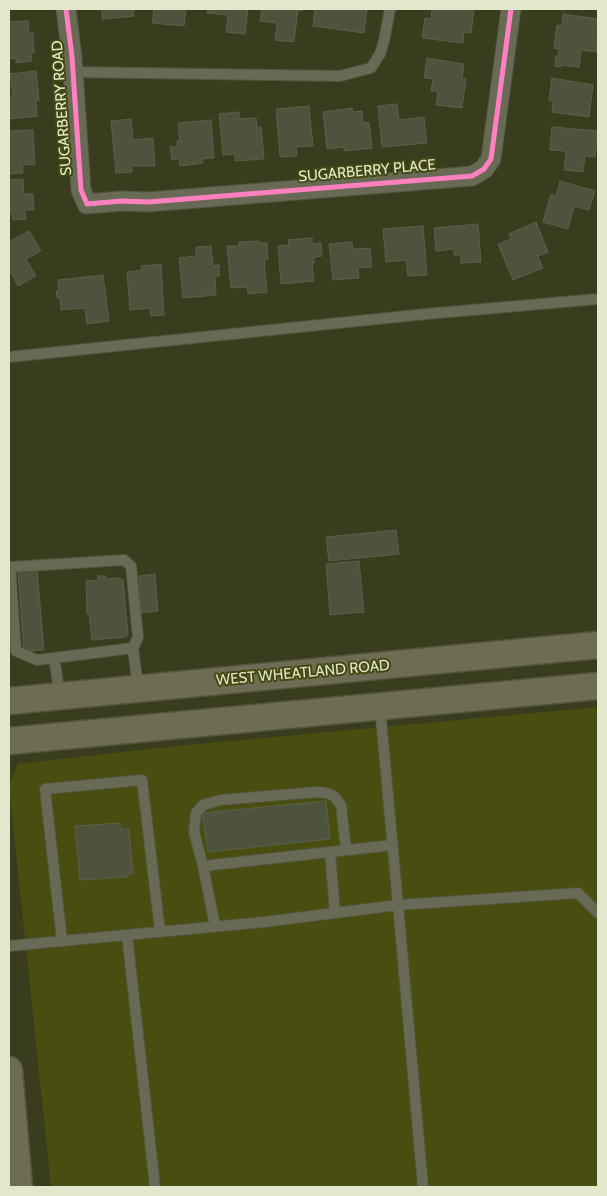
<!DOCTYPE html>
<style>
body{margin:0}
#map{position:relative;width:607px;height:1196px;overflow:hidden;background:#3a3c1e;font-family:Cabin,sans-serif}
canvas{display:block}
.frame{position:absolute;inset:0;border:10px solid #e3e7cb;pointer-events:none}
</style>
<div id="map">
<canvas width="607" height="1196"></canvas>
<div class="frame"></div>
</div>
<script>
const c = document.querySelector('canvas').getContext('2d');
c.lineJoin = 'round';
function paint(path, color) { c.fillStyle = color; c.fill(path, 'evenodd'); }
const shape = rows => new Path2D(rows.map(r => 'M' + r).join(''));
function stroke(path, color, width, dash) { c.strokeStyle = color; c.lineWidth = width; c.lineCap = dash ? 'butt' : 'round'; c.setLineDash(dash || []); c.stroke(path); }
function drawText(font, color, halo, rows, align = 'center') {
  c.font = font + ' Cabin,sans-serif'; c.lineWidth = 4; c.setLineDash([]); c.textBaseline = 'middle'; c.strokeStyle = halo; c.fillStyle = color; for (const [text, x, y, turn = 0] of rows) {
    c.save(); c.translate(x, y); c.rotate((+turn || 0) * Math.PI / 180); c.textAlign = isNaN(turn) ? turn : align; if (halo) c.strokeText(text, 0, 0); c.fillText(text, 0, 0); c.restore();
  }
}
paint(shape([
 [598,707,598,1187,51,1187,9,785,18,764,167,747]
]), '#494d0f');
const building = shape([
 [102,9,133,9,134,16,102,19,102,9],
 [154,9,186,9,184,26,152,23,154,9],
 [208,9,248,9,245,34,226,32,228,15,207,13,208,9],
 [262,9,303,9,302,11,298,10,294,42,275,40,277,23,260,21,262,9],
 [315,9,367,9,364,33,313,26,315,9],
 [432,9,474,9,471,33,464,32,463,43,422,38,425,18,431,19,432,9],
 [563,14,598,19,597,52,581,50,579,67,561,65,561,67,555,66,556,56,558,56,559,49,554,48,557,25,562,26,563,14],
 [28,21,29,33,33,33,34,53,31,53,32,61,16,63,16,58,9,59,9,22,28,21],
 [427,58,464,64,462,78,466,79,462,108,436,105,438,91,431,91,433,79,424,78,427,58],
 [36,71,39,100,36,101,37,116,9,119,9,98,13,98,10,74,36,71],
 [552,78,593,85,589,117,552,112,553,101,549,100,552,78],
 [397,104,399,120,424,117,427,143,382,147,378,106,397,104],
 [309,106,313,146,296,147,297,156,280,157,276,109,309,106],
 [352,108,353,112,362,111,363,123,369,122,372,148,344,151,344,147,327,149,323,112,352,108],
 [239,112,239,119,256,118,257,127,261,127,264,159,235,161,235,154,223,155,219,114,239,112],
 [131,119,133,140,153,138,155,166,132,166,132,172,116,173,111,121,131,119],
 [211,120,214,158,202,159,203,163,180,166,179,159,172,160,170,147,178,147,177,141,180,141,178,123,211,120],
 [552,127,598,131,595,157,585,156,583,172,564,170,566,151,550,150,552,127],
 [33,130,35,164,22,165,23,173,9,174,9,131,33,130],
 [23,179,24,194,33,194,34,210,25,210,26,219,13,220,12,213,9,213,9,180,23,179],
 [560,181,595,191,589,210,574,206,568,229,543,222,551,194,556,196,560,181],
 [536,222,548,252,538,256,543,268,513,280,498,244,511,239,509,234,536,222],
 [478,224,481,262,461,263,461,255,454,255,454,249,436,251,434,228,478,224],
 [423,226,427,275,408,276,406,260,386,262,383,229,423,226],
 [29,231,41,251,26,259,36,276,18,286,11,272,9,273,9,242,29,231],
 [312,238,312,244,321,243,322,256,314,257,314,263,312,263,314,281,281,284,278,246,289,245,288,240,312,238],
 [259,241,259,243,267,243,268,259,264,260,267,292,248,294,247,287,231,288,227,246,239,246,239,242,259,241],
 [352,242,353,249,370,248,372,267,358,268,359,278,333,280,329,244,352,242],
 [211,246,213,266,219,265,219,276,215,276,216,295,183,298,179,258,196,256,196,247,211,246],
 [161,264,164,315,151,316,150,308,130,310,127,272,142,270,141,266,161,264],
 [103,275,109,321,87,324,85,308,61,310,60,298,57,298,56,291,59,290,58,280,103,275],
 [396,530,399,554,329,561,326,537,396,530],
 [359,561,364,612,330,615,326,564,359,561],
 [37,570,44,650,24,651,18,572,37,570],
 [155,574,158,611,142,613,139,576,155,574],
 [98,576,106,576,107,579,120,578,123,580,128,634,126,637,92,640,89,613,87,614,86,581,98,580,98,576],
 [326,801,330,839,208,852,202,813,326,801],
 [120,823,120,829,129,829,133,873,128,873,128,877,80,880,75,826,120,823]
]);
paint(building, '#4d533c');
stroke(building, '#5a604a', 1);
const lane = shape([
 [73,72,340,76,371,68,380,54,384,41,390,9],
 [9,357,426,314,598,299],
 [54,658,37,660,16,651,10,567,124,560,131,566,138,637,133,648],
 [60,695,54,658,133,648,138,687],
 [346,850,341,805,334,796,326,793,317,792,220,800,203,805,196,813,194,832,203,866,393,845],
 [330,852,335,913],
 [203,866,215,926],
 [127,935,155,1187],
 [62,941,45,789,142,780,160,931],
 [9,946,264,922,398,905,380,708],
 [423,1187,398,905,578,893,598,913]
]);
const street = shape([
 [66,9,72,57,81,190,87,204,122,201,148,202,472,176,484,169,491,159,511,9]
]);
const secondary = shape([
 [9,701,598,645],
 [9,741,598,686],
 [9,1070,19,1187]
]);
stroke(lane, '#53563f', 12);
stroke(street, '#53563f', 21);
stroke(secondary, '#53563f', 29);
stroke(lane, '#686a55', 10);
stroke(street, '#686a55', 19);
stroke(secondary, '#6f6c56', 26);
stroke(shape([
 [66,9,72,57,81,190,87,204,122,201,148,202,472,176,484,169,491,159,511,9]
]), '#ff80c0', 5);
drawText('15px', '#e3e7cb', '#444911', [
 ["SUGARBERRY ROAD",62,108,-94],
 ["SUGARBERRY PLACE",367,171,-5],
 ["WEST WHEATLAND ROAD",303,673,-5]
]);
</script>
